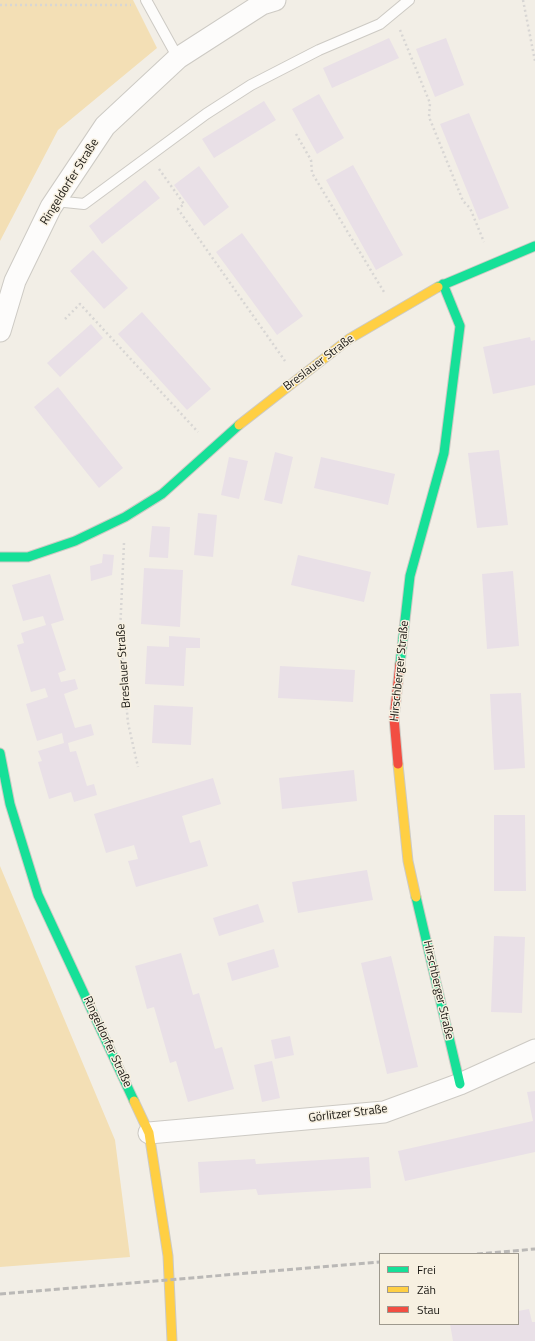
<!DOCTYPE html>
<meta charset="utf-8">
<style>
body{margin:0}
#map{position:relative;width:535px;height:1341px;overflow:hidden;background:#f2eee6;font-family:"Titillium Web",sans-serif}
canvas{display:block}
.legend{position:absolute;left:379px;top:1253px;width:140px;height:72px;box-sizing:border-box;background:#f7f0e1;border:1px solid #9e998e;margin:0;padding:5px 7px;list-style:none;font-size:12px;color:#191712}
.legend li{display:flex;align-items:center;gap:8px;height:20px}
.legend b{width:20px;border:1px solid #9e998e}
</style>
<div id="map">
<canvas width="535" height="1341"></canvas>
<ul class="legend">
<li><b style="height:5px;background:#16e098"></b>Frei</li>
<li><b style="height:5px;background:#ffcf43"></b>Zäh</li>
<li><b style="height:5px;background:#f24e42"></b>Stau</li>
</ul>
</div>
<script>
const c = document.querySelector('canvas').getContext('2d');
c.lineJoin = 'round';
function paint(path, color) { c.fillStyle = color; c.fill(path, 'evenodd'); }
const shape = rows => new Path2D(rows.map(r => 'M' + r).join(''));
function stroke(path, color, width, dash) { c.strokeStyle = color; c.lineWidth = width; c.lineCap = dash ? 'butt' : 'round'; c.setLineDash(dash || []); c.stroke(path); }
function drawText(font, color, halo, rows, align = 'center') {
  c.font = font + ' "Titillium Web",sans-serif'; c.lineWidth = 3; c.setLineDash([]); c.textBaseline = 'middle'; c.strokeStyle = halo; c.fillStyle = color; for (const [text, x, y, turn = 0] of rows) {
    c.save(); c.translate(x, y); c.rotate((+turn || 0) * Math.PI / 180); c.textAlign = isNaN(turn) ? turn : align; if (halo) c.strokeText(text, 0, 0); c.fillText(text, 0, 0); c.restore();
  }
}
paint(shape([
 [0,0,133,0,157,48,58,130,0,241],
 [0,866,115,1140,130,1257,0,1267]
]), '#f3dfb5');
paint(shape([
 [389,38,399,58,332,88,323,68],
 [446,38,464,85,435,97,416,49],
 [319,94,344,138,317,154,292,109],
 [264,101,276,120,214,158,202,139],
 [469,113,509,208,479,220,440,124],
 [353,165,403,255,376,270,326,180],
 [199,166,229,207,204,226,174,185],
 [145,180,160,198,102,244,89,226],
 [242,233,303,316,277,335,216,252],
 [93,250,128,288,104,309,70,271],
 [142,312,211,389,187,410,118,334],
 [91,324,103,338,60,377,47,363],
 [530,337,531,341,535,340,535,385,493,394,483,347],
 [58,387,123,468,99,488,34,407],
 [499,450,508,525,477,528,468,453],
 [275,452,293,457,282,504,264,500],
 [229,457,248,461,239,499,221,495],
 [321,457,395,474,388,505,314,488],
 [198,513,217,515,213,557,194,555],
 [152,526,170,527,168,558,149,557],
 [103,554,114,555,112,575,91,581,90,566,102,563],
 [298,555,371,572,364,602,291,585],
 [144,568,183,570,180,627,141,624],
 [513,571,519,646,487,649,482,574],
 [50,574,64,620,51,624,66,670,58,673,61,682,75,679,78,689,64,694,75,728,91,724,94,735,68,743,70,752,76,751,87,786,94,784,97,795,74,802,71,792,49,799,38,762,42,761,38,751,64,743,62,733,37,741,26,704,48,697,45,688,31,692,17,645,24,643,21,633,46,625,43,616,23,621,12,585],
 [169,636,200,638,200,648,186,648,184,686,145,684,147,646,169,647],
 [280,666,355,670,353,702,278,698],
 [521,693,525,768,494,770,490,694],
 [154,705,193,707,191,745,152,743],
 [354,770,357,801,282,809,279,778],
 [213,778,221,804,182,816,190,843,200,840,208,866,136,887,128,861,138,859,134,845,106,853,94,814],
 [494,815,525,815,526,891,494,891],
 [367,870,373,900,298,913,292,882],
 [258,904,264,922,219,936,213,918],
 [494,936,525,937,522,1013,491,1012],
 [274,949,279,967,232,981,227,963],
 [181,953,193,995,199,993,215,1049,222,1047,234,1089,188,1102,176,1061,170,1063,154,1007,147,1009,135,966],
 [391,956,418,1067,387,1074,361,963],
 [290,1036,294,1055,275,1059,271,1040],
 [272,1061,280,1098,262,1102,254,1065],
 [535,1091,535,1152,405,1181,398,1151,533,1121,527,1092],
 [369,1157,371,1188,258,1195,256,1189,200,1193,198,1162,255,1159,256,1164],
 [529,1309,532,1322,535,1322,535,1341,453,1341,450,1324,518,1324,518,1311]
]), '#e9e0e7');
const lane = shape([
 [146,0,178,58],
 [55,201,84,204,206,114,251,85,319,50,380,24,409,0]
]);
const street = shape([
 [0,331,15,281,51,207,105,126,178,58,262,4,275,0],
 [149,1133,384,1112,460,1084,535,1050]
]);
const fast = shape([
 [438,287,535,246],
 [0,557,28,557,75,541,125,517,162,494,239,425],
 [400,664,410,576,444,453,460,326,443,284],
 [0,753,10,804,38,895,134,1101],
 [416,897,460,1084]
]);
const slow = shape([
 [239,425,349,339,438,287],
 [398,764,408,861,416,897],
 [134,1101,149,1133,168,1256,172,1341]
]);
const jam = shape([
 [398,764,394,718,400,664]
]);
stroke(lane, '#cdcac4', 12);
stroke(street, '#cdcac4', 23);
stroke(fast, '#cdcac4', 11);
stroke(slow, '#cdcac4', 11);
stroke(jam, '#cdcac4', 11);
stroke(shape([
 [523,0,535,61],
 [0,5,131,5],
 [400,30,430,103,429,117,463,201,470,208,484,242],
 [296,134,311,160,312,173,384,292],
 [159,169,184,204,178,209,285,361],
 [65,319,80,304,198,432],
 [124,543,120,633,128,723,138,767]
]), '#d8d6d4', 2.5, [2, 3]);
stroke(lane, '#fdfcfb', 10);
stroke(street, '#fdfcfb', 21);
stroke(fast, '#16e098', 9);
stroke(slow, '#ffcf43', 9);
stroke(jam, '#f24e42', 9);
stroke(shape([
 [477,1254,535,1249],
 [0,1294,380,1262]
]), '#bab8b6', 3, [6, 3]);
drawText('12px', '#191712', '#f7f0e1', [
 ["Ringeldorfer Straße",70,182,-58],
 ["Breslauer Straße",319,363,-37],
 ["Breslauer Straße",124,666,-94],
 ["Hirschberger Straße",400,671,-84],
 ["Hirschberger Straße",438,990,77],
 ["Ringeldorfer Straße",107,1042,65],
 ["Görlitzer Straße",348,1114,-7]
]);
</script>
